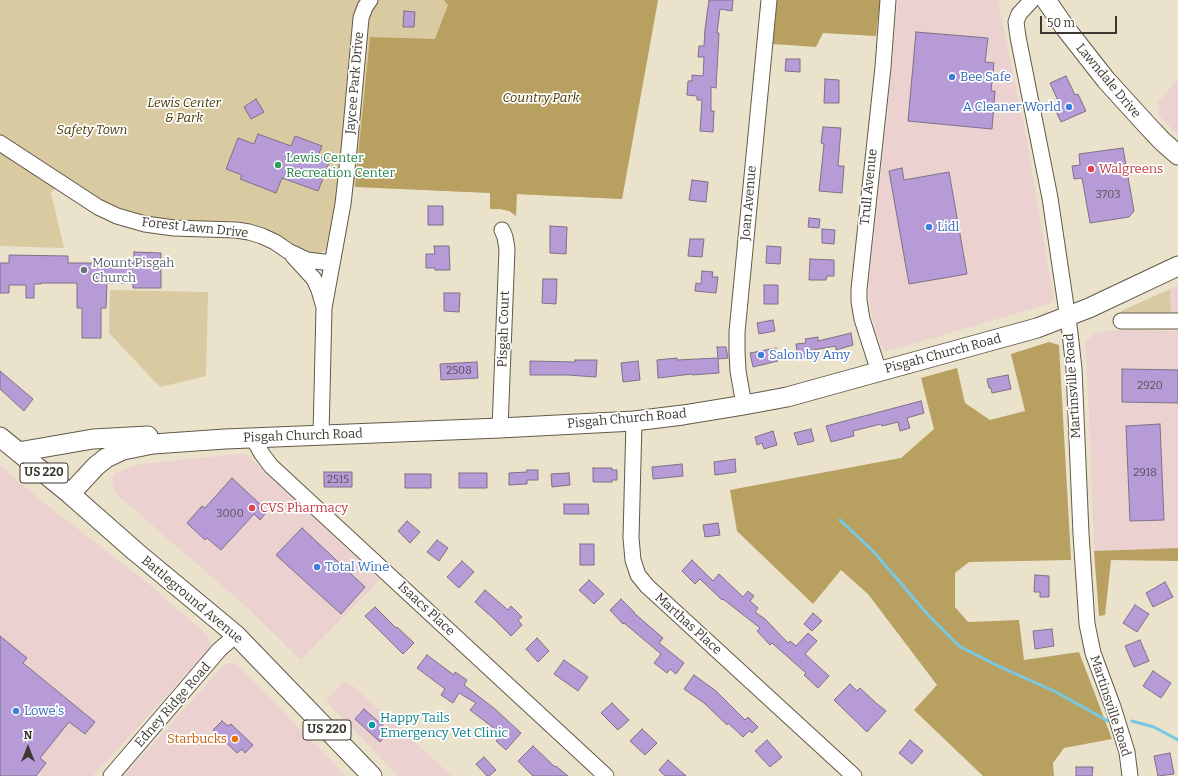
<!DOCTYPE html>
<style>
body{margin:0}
#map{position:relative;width:1178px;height:776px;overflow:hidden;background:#ebe2cc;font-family:Bitter,serif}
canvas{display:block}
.north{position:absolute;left:8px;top:728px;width:40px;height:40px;-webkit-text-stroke:3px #fff;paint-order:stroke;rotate:0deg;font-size:11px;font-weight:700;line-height:16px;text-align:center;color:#3c382f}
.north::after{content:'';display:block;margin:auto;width:14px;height:18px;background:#3c382f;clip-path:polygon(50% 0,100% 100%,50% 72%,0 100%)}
.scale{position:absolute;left:1040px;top:16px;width:77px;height:18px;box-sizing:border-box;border:2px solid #3c382f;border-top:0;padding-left:5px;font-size:12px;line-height:14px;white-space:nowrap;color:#3c382f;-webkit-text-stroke:3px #fff;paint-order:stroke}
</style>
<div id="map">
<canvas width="1178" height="776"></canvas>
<div class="north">N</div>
<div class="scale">50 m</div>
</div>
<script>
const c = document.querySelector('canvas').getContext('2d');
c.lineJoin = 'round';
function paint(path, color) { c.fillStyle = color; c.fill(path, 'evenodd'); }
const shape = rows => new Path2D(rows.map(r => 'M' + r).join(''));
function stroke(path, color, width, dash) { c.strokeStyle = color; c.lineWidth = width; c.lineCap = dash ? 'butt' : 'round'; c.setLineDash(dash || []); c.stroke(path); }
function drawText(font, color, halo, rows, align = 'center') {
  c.font = font + ' Bitter,serif'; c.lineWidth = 3.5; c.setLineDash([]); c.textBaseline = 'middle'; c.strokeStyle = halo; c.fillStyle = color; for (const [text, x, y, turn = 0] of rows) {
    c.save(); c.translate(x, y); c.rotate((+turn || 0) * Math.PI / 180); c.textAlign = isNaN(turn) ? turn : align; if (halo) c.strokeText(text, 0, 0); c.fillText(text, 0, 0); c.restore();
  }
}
paint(shape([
 [898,0,998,0,1026,136,1054,299,1049,304,887,351,883,349,874,325,869,297,869,280,885,138],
 [1178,79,1178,135,1159,116,1158,102],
 [1178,285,1178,314,1171,314,1170,289],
 [1112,330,1178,331,1178,548,1094,551,1089,413,1085,342,1094,334],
 [239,454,247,455,380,580,301,660,241,602,116,494,114,488,112,479,116,473,128,468,141,464],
 [0,465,39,499,149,584,207,635,210,641,209,649,93,776,0,776],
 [229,663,236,664,346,776,124,776,223,666],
 [344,681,353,686,452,776,398,776,326,701]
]), '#ecd1d1');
paint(shape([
 [0,0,658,0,622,199,339,186,331,237,327,249,321,253,315,254,251,224,233,221,189,222,160,220,122,211,63,180,51,193,64,248,0,246],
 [1170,289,1171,314,1123,315,1121,311],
 [110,290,208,292,206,376,160,387,109,333]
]), '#d9caa1');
paint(shape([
 [444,0,658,0,622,199,517,194,516,216,509,211,500,209,490,209,490,193,355,187,370,37,435,39,448,5],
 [777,0,880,0,876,36,823,33,816,47,773,44],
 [1049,342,1059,345,1071,560,969,562,955,573,955,607,968,622,1019,620,1024,660,1079,652,1112,739,1064,748,1053,763,1054,776,983,776,914,710,937,685,868,594,841,570,813,604,737,531,730,490,901,458,934,429,921,378,957,368,965,403,990,420,1025,411,1011,354],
 [1178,548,1178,561,1111,560,1105,615,1099,616,1094,551]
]), '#b8a060');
stroke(shape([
 [840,520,873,551,929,616,959,646,996,665,1054,691,1108,721],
 [1132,721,1154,727,1178,740]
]), '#77c9e3', 3);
const building = shape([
 [709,0,733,0,732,11,720,9,717,33,719,33,716,88,711,87,711,111,714,111,713,132,700,131,702,100,697,100,697,96,687,95,688,81,692,81,692,75,703,76,704,57,698,57,699,46,704,46,705,29,709,0],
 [404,11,415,12,414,27,403,27,404,11],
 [916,32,988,38,985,62,994,63,991,91,995,91,992,129,908,121,916,32],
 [786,59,800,59,800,72,785,71,786,59],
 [1066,76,1075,95,1078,94,1086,111,1061,122,1053,105,1059,103,1050,83,1066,76],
 [825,79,839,80,839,103,824,103,825,79],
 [256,99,264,112,251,119,244,107,256,99],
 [823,127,841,128,838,166,844,166,842,193,819,191,823,154,824,144,821,143,823,127],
 [258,134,291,146,295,136,322,146,318,156,330,160,318,191,282,178,276,193,240,179,242,175,226,169,238,138,254,144,258,134],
 [1123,148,1134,211,1129,217,1090,223,1082,178,1074,179,1072,166,1080,165,1079,154,1123,148],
 [902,168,904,180,949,172,967,274,909,284,889,171,902,168],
 [692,180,708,182,706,202,689,200,692,180],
 [428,206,443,206,443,225,428,225,428,206],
 [809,218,820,219,819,228,808,227,809,218],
 [550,226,567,227,566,254,550,253,550,226],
 [822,229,835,230,834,244,822,243,822,229],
 [690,239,704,239,702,257,688,256,690,239],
 [434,246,449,246,450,270,435,270,435,268,426,268,426,254,435,254,434,246],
 [767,246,781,247,780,264,766,263,767,246],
 [134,252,161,253,161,288,133,288,133,283,107,283,106,308,101,308,101,338,82,338,82,308,77,308,77,283,41,283,41,284,34,284,34,298,26,298,26,285,9,285,9,293,0,293,0,263,9,263,9,255,68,256,68,263,134,263,134,252],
 [810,259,834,260,834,276,827,276,826,280,809,280,810,259],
 [702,271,713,272,712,277,718,277,716,293,695,291,696,283,701,284,702,271],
 [543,279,557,279,556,304,542,303,543,279],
 [764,285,778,285,778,304,764,304,764,285],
 [444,293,460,293,459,312,444,311,444,293],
 [773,320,775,331,759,334,757,323,773,320],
 [851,333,853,345,836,350,836,346,813,350,815,356,798,359,796,344,806,343,805,339,818,337,818,341,851,333],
 [717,347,726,347,728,358,718,359,719,373,692,375,692,374,658,378,657,360,677,358,677,360,718,358,717,347],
 [776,348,778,361,753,367,750,353,776,348],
 [575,360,597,360,596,377,568,375,530,375,530,361,575,362,575,360],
 [638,361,640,380,623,382,621,363,638,361],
 [477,362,478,378,441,380,440,364,477,362],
 [1122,369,1178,370,1178,403,1122,402,1122,369],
 [0,371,33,399,24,411,0,389,0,371],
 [1008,375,1011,389,992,393,991,388,989,388,987,379,1008,375],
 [921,401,924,413,907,418,910,428,900,431,898,422,882,426,881,424,853,431,854,436,831,442,826,426,921,401],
 [1160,424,1164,520,1130,521,1126,426,1160,424],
 [811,429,814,441,798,445,794,433,811,429],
 [773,431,777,445,764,449,762,443,757,445,755,437,773,431],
 [735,459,736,472,715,475,714,462,735,459],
 [682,464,683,476,653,479,652,467,682,464],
 [593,468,612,468,612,470,617,470,617,480,612,480,612,482,593,482,593,468],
 [527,470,538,470,538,480,527,480,527,484,509,485,509,473,527,472,527,470],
 [324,472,352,472,352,487,324,487,324,472],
 [459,473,487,473,487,488,459,488,459,473],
 [569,473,570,485,552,487,551,474,569,473],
 [405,474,431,474,431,488,405,488,405,474],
 [232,478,261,505,258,508,265,514,260,520,254,514,221,550,207,538,205,540,187,523,202,506,205,508,232,478],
 [564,504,588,504,589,514,564,514,564,504],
 [407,521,420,532,410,543,398,531,407,521],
 [718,523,720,535,705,537,703,525,718,523],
 [302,528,365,587,341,614,276,555,302,528],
 [437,540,448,548,439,561,427,552,437,540],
 [580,544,594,544,594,565,580,565,580,544],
 [692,560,713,581,719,574,743,597,748,591,754,596,750,601,758,608,755,612,765,619,788,643,790,641,796,646,808,633,817,641,805,654,829,676,818,688,804,675,806,673,772,643,770,645,757,631,760,628,723,599,722,600,700,579,695,584,682,571,692,560],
 [462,561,474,572,459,588,447,577,462,561],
 [1035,575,1049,576,1049,597,1040,597,1040,592,1034,592,1035,575],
 [589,580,604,594,594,604,579,590,589,580],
 [1165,582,1173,597,1153,607,1146,593,1165,582],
 [485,590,508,610,511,606,522,617,518,620,522,625,511,636,494,619,475,602,485,590],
 [621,599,635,613,634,613,663,638,659,643,684,663,676,674,670,669,667,673,654,663,661,654,624,623,623,624,610,610,621,599],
 [1135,605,1149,614,1137,632,1123,623,1135,605],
 [375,607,396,628,397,627,414,643,403,654,365,616,375,607],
 [813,613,822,621,812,631,804,624,813,613],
 [1052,629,1054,646,1035,649,1033,631,1052,629],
 [0,636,27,658,23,663,95,722,85,734,69,722,40,758,46,763,36,776,0,776,0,636],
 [537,638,549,651,538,662,526,649,537,638],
 [1140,640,1149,661,1134,667,1125,646,1140,640],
 [427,655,454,675,455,672,467,680,464,685,495,709,521,733,506,750,496,741,501,736,495,730,495,729,470,710,476,703,459,693,453,703,441,695,445,689,417,668,427,655],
 [564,660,588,677,578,691,554,674,564,660],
 [1153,671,1171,683,1161,698,1143,686,1153,671],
 [694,675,716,691,745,720,748,717,758,727,752,733,749,731,743,737,728,723,727,725,704,703,684,689,694,675],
 [850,684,857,691,860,688,875,702,886,711,867,732,834,700,850,684],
 [612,703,629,720,618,730,601,713,612,703],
 [364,709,389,731,380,742,355,719,364,709],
 [222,721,228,726,231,724,253,745,245,753,242,749,237,753,213,730,222,721],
 [642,729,657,743,645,755,630,741,642,729],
 [767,740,782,757,770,767,755,751,767,740],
 [910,740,923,751,912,764,899,753,910,740],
 [533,746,555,767,556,766,568,776,533,776,518,761,533,746],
 [1170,753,1174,774,1158,776,1154,756,1170,753],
 [484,757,496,770,489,776,487,776,476,764,484,757],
 [668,760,686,776,665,776,659,770,668,760],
 [1076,767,1093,767,1092,776,1076,776,1076,767]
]);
paint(building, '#b69bd6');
stroke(building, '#7b7286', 1);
const minor = shape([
 [1032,0,1019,14,1016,22,1018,37,1050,198,1070,333,1074,369,1081,534,1087,624,1093,653,1113,707,1127,752,1130,776],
 [0,143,98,207,117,216,145,224,174,228,236,230,249,232,262,236,275,242,288,251,307,260,332,263],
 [293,256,314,279,319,290,323,304],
 [1121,321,1178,321],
 [879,372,862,319,859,301,859,289,883,67,888,0],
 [744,405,738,371,737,352,737,332,769,0],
 [634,421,631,538,633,560,638,575,647,586,854,776],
 [500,428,507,249,505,237,502,230],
 [321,435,324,308,343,204,349,150,361,18,365,7,370,0],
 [253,438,262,454,271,466,606,776],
 [111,776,219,650,236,635]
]);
const major = shape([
 [1046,0,1066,29,1106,80,1146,124,1162,141,1178,155],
 [0,437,70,494,136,552,236,635,372,776],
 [18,452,93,439,148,436],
 [70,494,96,466,106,458,123,450,153,444,225,439,500,428,634,421,683,415,744,405,787,397,1037,328,1089,308,1178,266]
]);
stroke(minor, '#625a47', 17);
stroke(major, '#625a47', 21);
stroke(minor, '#fff', 15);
stroke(major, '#fff', 19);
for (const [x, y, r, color] of [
 [952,77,4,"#3f7fe0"],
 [1069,107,4,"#3f7fe0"],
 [278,165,4,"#2e9e5b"],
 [1091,169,4,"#e0444e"],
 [929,227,4,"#3f7fe0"],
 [84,270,4,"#6b7280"],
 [761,355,4,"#3f7fe0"],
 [252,508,4,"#e0444e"],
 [317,567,4,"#3f7fe0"],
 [16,711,4,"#3f7fe0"],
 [372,725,4,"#0f9aa8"],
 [235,739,4,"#e8710a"]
]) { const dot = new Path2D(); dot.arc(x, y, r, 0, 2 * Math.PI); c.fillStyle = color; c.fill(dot); stroke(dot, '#fff', 1.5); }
drawText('11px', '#5a5159', null, [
 ["3703",1108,195],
 ["2508",459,371],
 ["2920",1150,386],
 ["2918",1145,473],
 ["2515",338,480],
 ["3000",230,514]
]);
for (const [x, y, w] of [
 [44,473,48],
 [327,730,48]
]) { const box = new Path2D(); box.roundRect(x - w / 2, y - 10, w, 20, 3); c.fillStyle = '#fff'; c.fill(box); stroke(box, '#3c382f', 1); }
drawText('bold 12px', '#3c382f', null, [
 ["US 220",44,473],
 ["US 220",327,730]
]);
drawText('13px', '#366cbe', '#fff', [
 ["Bee Safe",960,77],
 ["A Cleaner World",1061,107,"right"],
 ["Lidl",937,227],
 ["Salon by Amy",769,355],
 ["Total Wine",325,567],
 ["Lowe's",24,711]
], 'left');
drawText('13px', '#3c382f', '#fff', [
 ["Lawndale Drive",1108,81,50],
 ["Jaycee Park Drive",355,83,-85],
 ["Trull Avenue",869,187,-84],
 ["Joan Avenue",749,203,-85],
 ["Forest Lawn Drive",195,228,6],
 ["Pisgah Court",504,329,-88],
 ["Pisgah Church Road",943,354,-15],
 ["Martinsville Road",1073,386,-94],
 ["Pisgah Church Road",627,419,-5],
 ["Pisgah Church Road",303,436,-2],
 ["Battleground Avenue",192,600,40],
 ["Isaacs Place",426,609,43],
 ["Marthas Place",688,624,42],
 ["Edney Ridge Road",173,705,-49],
 ["Martinsville Road",1110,706,72]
]);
drawText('italic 13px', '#483800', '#fff', [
 ["Country Park",541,98],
 ["Lewis Center",184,103],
 ["& Park",184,118],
 ["Safety Town",92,130]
]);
drawText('13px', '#27864d', '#fff', [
 ["Lewis Center",286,158],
 ["Recreation Center",286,173]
], 'left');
drawText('13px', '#be3a42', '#fff', [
 ["Walgreens",1099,169],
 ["CVS Pharmacy",260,508]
], 'left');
drawText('13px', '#5b616d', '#fff', [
 ["Mount Pisgah",92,263],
 ["Church",92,278]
], 'left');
drawText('13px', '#0d838f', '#fff', [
 ["Happy Tails",380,718],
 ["Emergency Vet Clinic",380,733]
], 'left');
drawText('13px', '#c56008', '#fff', [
 ["Starbucks",227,739]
], 'right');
</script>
